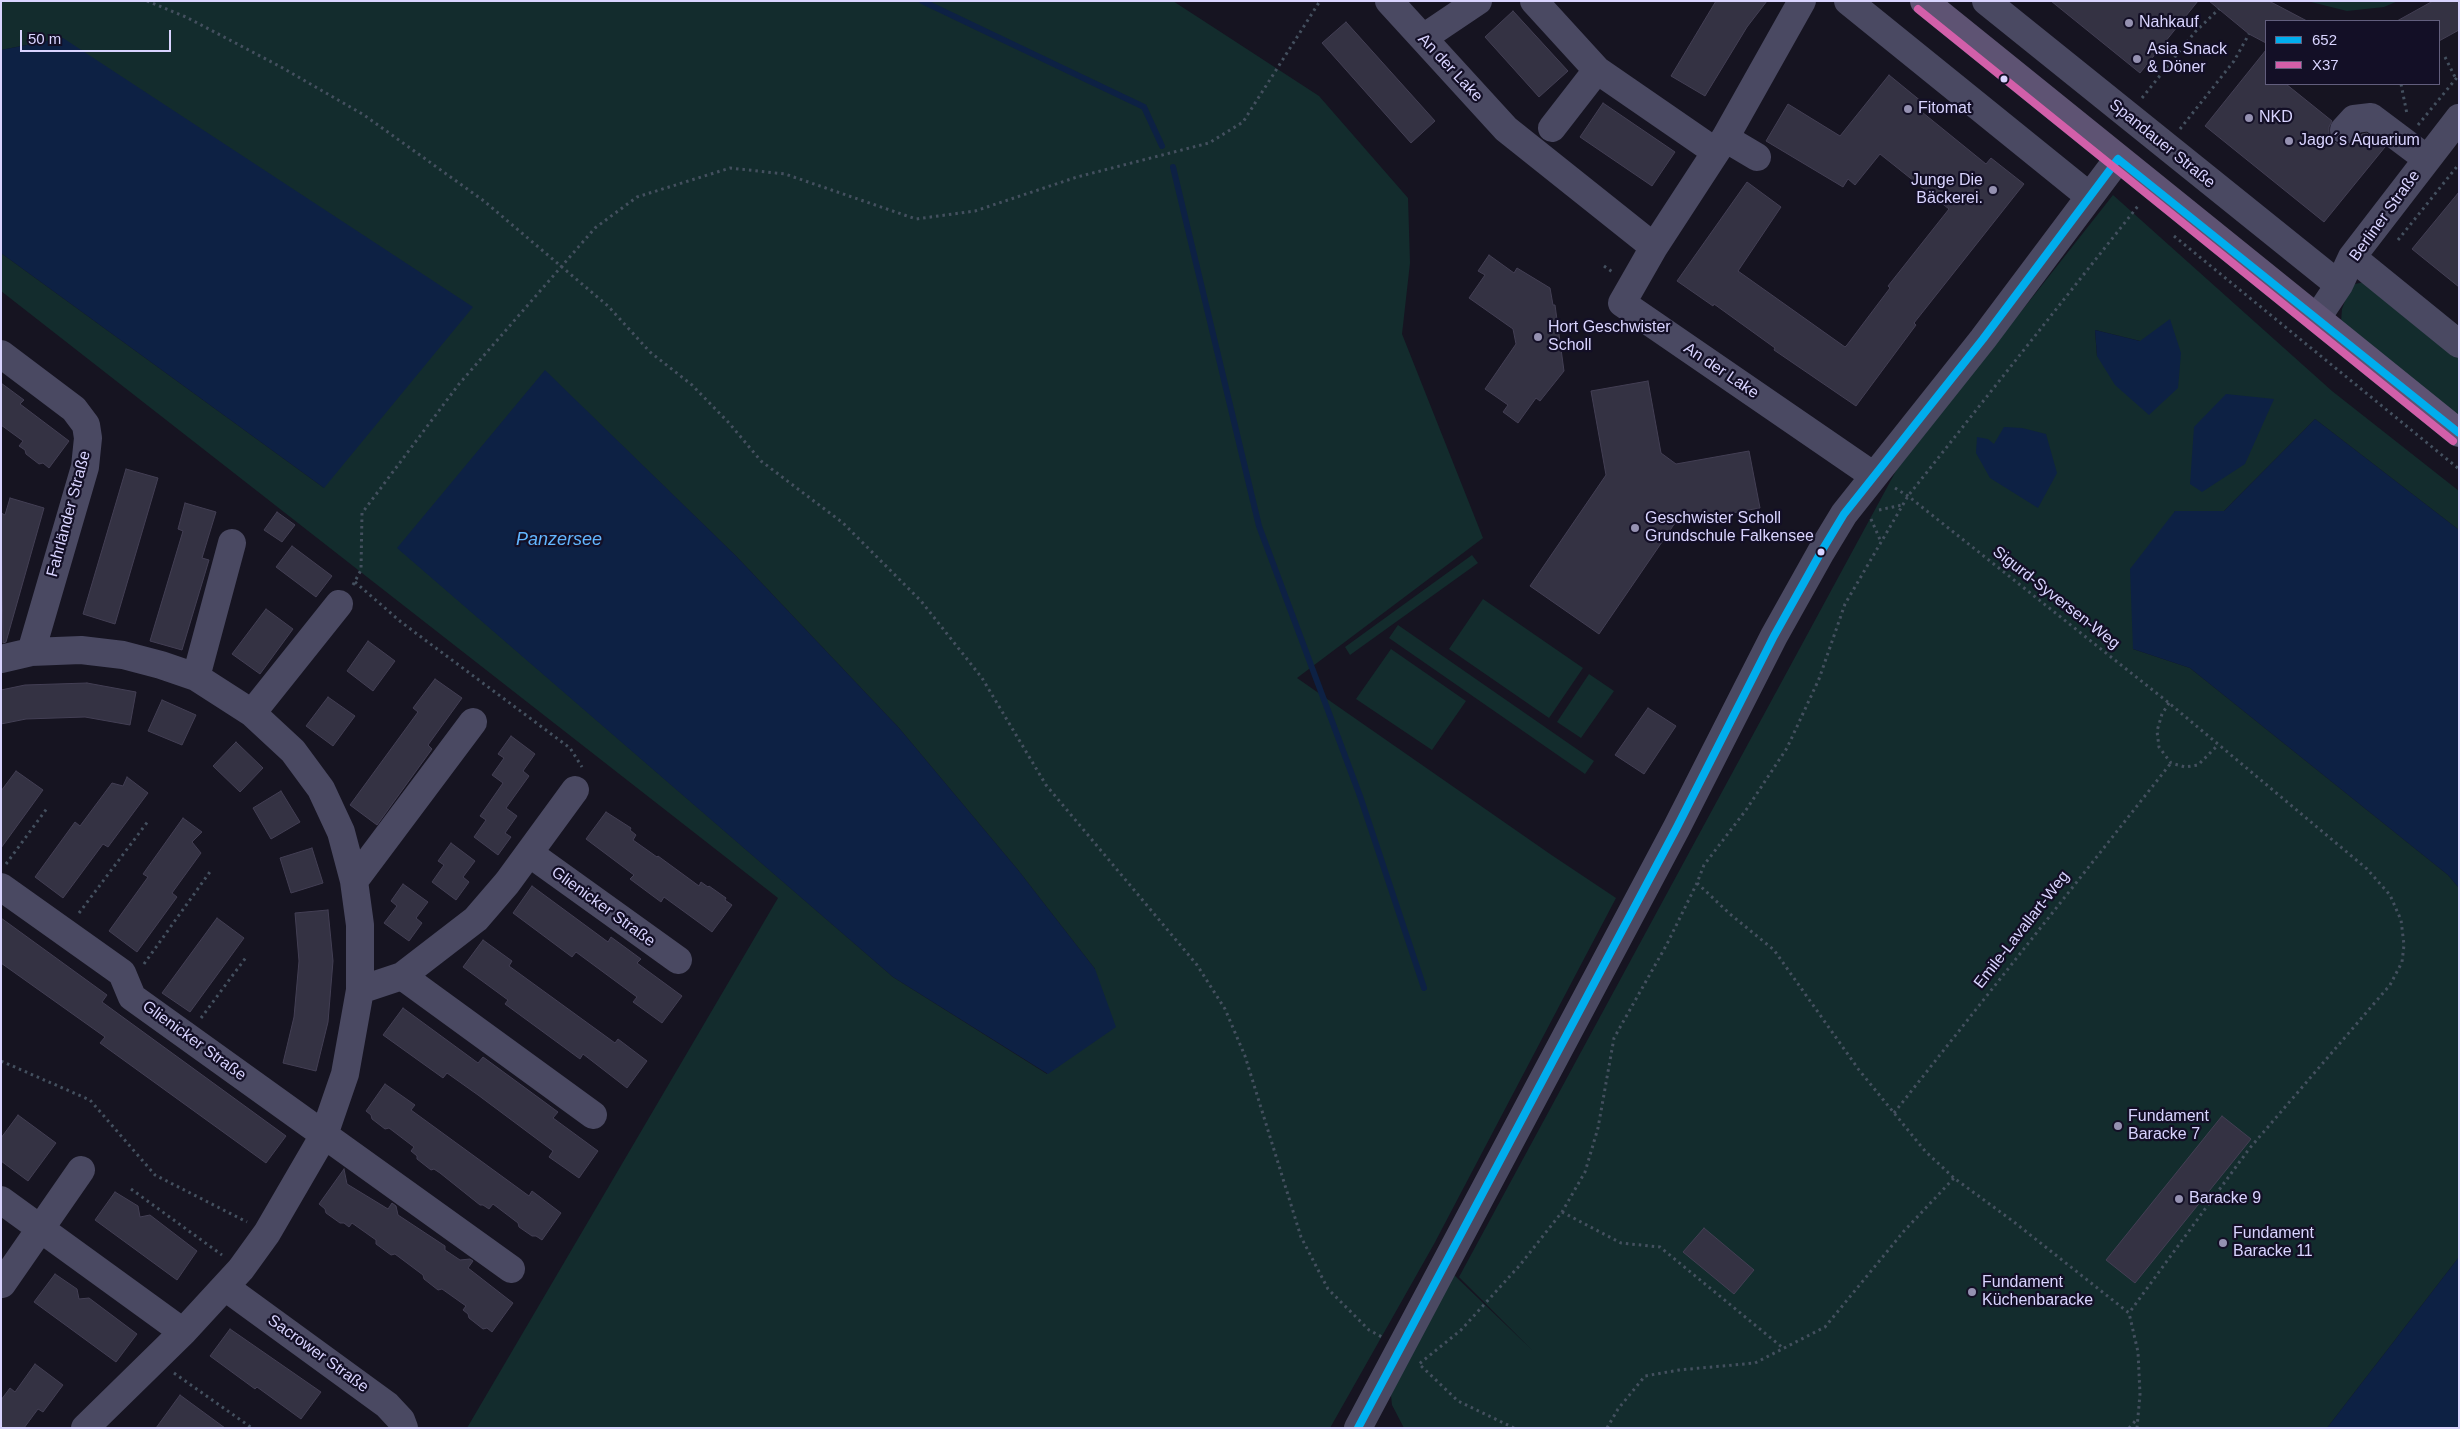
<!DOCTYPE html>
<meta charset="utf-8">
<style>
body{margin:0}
#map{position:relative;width:2460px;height:1429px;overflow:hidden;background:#161421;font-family:Helvetica,sans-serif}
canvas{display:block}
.frame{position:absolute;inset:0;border:2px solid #d9d4ff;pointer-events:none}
.legend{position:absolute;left:2265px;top:20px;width:175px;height:65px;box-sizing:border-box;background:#130f26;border:1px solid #625e7d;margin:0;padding:6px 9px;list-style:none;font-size:15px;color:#d9d4ff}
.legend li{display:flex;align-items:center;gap:10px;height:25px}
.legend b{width:25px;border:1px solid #625e7d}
.scale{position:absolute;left:20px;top:30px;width:151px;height:22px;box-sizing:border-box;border:2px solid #d9d4ff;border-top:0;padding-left:6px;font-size:15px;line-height:18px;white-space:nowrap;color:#d9d4ff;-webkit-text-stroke:4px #130f26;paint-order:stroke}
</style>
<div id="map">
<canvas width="2460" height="1429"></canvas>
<div class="frame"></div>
<ul class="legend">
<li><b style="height:6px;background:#00aded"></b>652</li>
<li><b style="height:6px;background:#d25fa9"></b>X37</li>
</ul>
<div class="scale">50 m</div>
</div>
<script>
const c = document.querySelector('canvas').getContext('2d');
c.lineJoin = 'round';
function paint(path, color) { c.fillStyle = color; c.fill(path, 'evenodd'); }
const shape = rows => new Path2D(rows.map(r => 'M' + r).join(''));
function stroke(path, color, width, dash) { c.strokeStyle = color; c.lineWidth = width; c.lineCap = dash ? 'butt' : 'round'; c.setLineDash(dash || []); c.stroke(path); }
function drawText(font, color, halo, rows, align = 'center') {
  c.font = font + ' Helvetica,sans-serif'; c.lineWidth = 4.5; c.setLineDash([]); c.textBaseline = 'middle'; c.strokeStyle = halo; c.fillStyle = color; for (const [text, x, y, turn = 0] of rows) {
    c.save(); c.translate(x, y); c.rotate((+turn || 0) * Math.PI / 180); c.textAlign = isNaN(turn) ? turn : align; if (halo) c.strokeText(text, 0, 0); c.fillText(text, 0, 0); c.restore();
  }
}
paint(shape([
 [1,1,1173,1,1319,96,1408,198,1410,263,1402,334,1483,538,1297,678,1550,854,1616,898,1434,1244,1330,1428,467,1428,778,898,1,291,1,253,324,488,63,38,1,50],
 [545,371,736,556,899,728,1018,870,1095,969,1047,1074,893,977,398,548],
 [2307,1,2398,1,2384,7,2347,11],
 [2113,195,2332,391,2459,491,2459,530,2315,419,2224,511,2175,511,2133,649,2190,668,2448,875,2459,888,2459,1257,2327,1428,1404,1428,1392,1405,1390,1385,1452,1273,1532,1350,1459,1277,1897,469],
 [2095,330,2140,341,2097,356],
 [2364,282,2459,354,2459,417,2341,322,2342,309,2349,290,2355,284],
 [1472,555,1478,563,1350,655,1345,647],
 [1483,599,1583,668,1549,718,1449,649],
 [1398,625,1594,761,1585,774,1389,638],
 [1391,649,1466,701,1432,750,1356,699],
 [1589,674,1614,691,1581,738,1557,722]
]), '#132c2d');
paint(shape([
 [63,38,473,307,324,488,1,253,1,50],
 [2170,319,2181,353,2178,388,2149,415,2115,385,2097,356,2095,330,2140,341],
 [545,370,736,556,899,728,1018,870,1095,969,1116,1027,1048,1074,893,977,397,548],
 [2226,394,2274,399,2245,464,2202,492,2190,484,2194,427],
 [2315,419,2459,530,2459,888,2448,875,2190,668,2133,649,2130,569,2175,511,2224,511],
 [2004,427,2022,428,2046,434,2057,473,2038,508,1990,478,1976,453,1977,437,1988,439,1994,444],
 [2459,1257,2459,1428,2327,1428]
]), '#0d2144');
stroke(shape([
 [922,1,1144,107,1162,146],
 [1173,167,1259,526,1360,796,1424,988]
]), '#0d2144', 6);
const building = shape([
 [1716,1,1767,1,1747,27,1705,96,1671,76,1716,1],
 [2051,1,2198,1,2140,73,2051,1],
 [2209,1,2269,1,2307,21,2266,21,2266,43,2249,34,2209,1],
 [2433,1,2459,1,2459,30,2439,41,2439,21,2397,21,2433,1],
 [1513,11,1568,71,1539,97,1485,37,1513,11],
 [1346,22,1435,121,1411,143,1322,43,1346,22],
 [2266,50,2266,84,2286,84,2332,121,2329,127,2329,134,2334,142,2341,145,2348,145,2362,134,2367,133,2385,147,2324,222,2205,126,2266,50],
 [1889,75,1922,102,1917,108,1986,164,1991,158,2024,184,1914,323,1916,325,1856,406,1774,350,1775,348,1714,304,1713,306,1677,281,1747,182,1781,207,1738,271,1845,347,1847,345,1890,288,1888,286,1949,209,1880,154,1855,185,1848,179,1843,187,1766,141,1788,104,1840,136,1889,75],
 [1603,103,1675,152,1652,186,1580,137,1603,103],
 [2459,192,2459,287,2412,249,2459,192],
 [1489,255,1514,273,1517,268,1550,288,1553,305,1555,305,1564,371,1540,401,1536,398,1518,423,1503,412,1508,405,1485,389,1516,344,1513,329,1469,298,1485,275,1478,271,1489,255],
 [1648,381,1661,453,1676,464,1749,451,1760,508,1675,523,1599,634,1530,586,1606,475,1591,391,1648,381],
 [1,383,24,400,20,404,69,441,49,468,43,463,39,464,26,454,25,450,19,446,23,441,1,425,1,383],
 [126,469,158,478,115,624,83,614,126,469],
 [10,498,44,508,6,642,3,643,1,513,5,515,10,498],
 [185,503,216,512,202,558,209,560,182,650,150,641,183,531,178,529,185,503],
 [277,512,295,525,282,542,264,530,277,512],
 [292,546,332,576,316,597,276,567,292,546],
 [266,609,293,629,260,674,232,654,266,609],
 [368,641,395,661,373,691,347,671,368,641],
 [435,679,462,698,428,745,432,749,377,825,350,805,418,712,413,708,435,679],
 [87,683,136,692,130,725,85,717,26,719,1,724,1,690,25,685,87,683],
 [328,697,355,716,333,746,306,726,328,697],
 [162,700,196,715,182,745,148,731,162,700],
 [1648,708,1676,726,1644,774,1615,755,1648,708],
 [511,736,535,754,523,771,529,776,506,808,517,816,505,833,511,837,498,855,474,837,486,820,480,816,503,783,492,775,504,758,498,754,511,736],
 [236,742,263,768,240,792,213,766,236,742],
 [16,771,43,790,1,848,1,791,16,771],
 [127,777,148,793,108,847,103,844,63,898,35,877,75,822,80,826,112,783,123,786,127,777],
 [281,791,300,822,271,839,253,808,281,791],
 [606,812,631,828,630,830,636,835,633,840,657,857,658,856,699,886,701,882,708,887,709,886,726,898,725,900,732,905,712,932,664,897,661,902,630,879,634,875,586,839,606,812],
 [183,818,202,832,192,842,201,853,172,893,177,897,137,952,109,931,148,877,143,874,183,818],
 [451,843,475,861,463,877,469,882,456,900,432,882,444,865,438,861,451,843],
 [312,848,323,883,291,893,280,858,312,848],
 [403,884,428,902,416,918,422,923,409,941,384,923,397,906,391,901,403,884],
 [532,886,608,942,611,937,641,959,637,963,682,996,662,1023,633,1002,637,997,576,952,572,957,513,913,532,886],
 [328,910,333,961,328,1022,316,1071,283,1063,294,1017,299,961,295,913,328,910],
 [1,918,107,995,102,1002,286,1136,266,1163,100,1043,105,1037,1,963,1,918],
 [217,918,244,938,190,1012,162,993,217,918],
 [483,940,512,961,509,966,615,1043,618,1039,647,1061,627,1088,583,1054,580,1059,505,1004,508,1000,463,967,483,940],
 [403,1008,478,1063,483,1057,524,1087,558,1112,553,1118,598,1151,579,1178,549,1157,553,1151,478,1095,447,1073,443,1078,383,1035,403,1008],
 [385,1084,415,1105,411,1110,529,1196,532,1191,561,1213,542,1240,536,1236,532,1236,519,1227,518,1223,493,1204,489,1209,483,1205,480,1205,440,1173,434,1169,431,1170,417,1159,417,1156,411,1151,414,1147,389,1128,385,1129,372,1119,371,1115,366,1111,385,1084],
 [18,1115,56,1143,28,1181,1,1161,1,1138,18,1115],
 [2222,1116,2251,1139,2135,1283,2106,1260,2222,1116],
 [344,1169,347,1184,388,1209,392,1203,396,1206,398,1215,445,1246,445,1250,460,1260,470,1259,473,1261,468,1268,513,1303,492,1332,487,1328,483,1329,469,1318,468,1314,463,1310,466,1306,442,1289,438,1290,424,1279,423,1275,395,1254,391,1255,376,1244,376,1240,352,1223,349,1227,344,1223,340,1223,326,1213,325,1209,319,1204,344,1169],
 [115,1192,138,1206,140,1217,150,1215,197,1251,177,1280,95,1220,115,1192],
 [1704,1228,1754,1270,1734,1294,1683,1252,1704,1228],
 [55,1274,77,1289,79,1299,89,1298,137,1334,116,1362,34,1302,55,1274],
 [230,1329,321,1392,301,1419,257,1387,255,1389,210,1356,230,1329],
 [35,1364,63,1385,43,1412,38,1409,24,1428,1,1428,1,1400,10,1388,15,1392,35,1364],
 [180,1395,225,1428,156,1428,180,1395]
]);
paint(building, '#343243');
stroke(building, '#433f54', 1);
stroke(shape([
 [147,1,186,17,281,67,364,115,484,201,608,306,650,352,692,385,729,423,761,461,843,523,921,601,982,678,1046,785,1197,965,1225,1009,1245,1056,1301,1237,1328,1289,1369,1330,1382,1337],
 [2270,2,2270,1],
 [2445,57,2456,79],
 [2401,84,2407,114],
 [2142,98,2195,32,2219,9],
 [2418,125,2459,75],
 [2180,129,2234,61,2249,34],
 [2174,236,2459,469],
 [2398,240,2459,164],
 [1604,266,1614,273],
 [1895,488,1908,496,2169,703,2367,869,2390,895,2401,920,2404,945,2402,962,2390,985,2249,1149,2129,1313],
 [1879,510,1902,505],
 [1871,519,1881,542],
 [355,582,401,622,570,748,582,767],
 [353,585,361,570,362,513,459,384,595,228,637,197,730,168,785,174,916,219,975,211,1077,177,1209,143,1243,122,1320,1],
 [2169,703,2162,714,2157,731,2159,747,2171,763,2185,767,2198,765,2218,745],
 [6,864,48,807],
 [79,913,149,820],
 [144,964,212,869],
 [201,1018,247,956],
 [1,1061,90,1100,155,1175,247,1222],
 [1894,1113,2171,763],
 [131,1189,222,1255],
 [1562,1212,1621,1243,1660,1247,1783,1348],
 [174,1373,252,1428],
 [1514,1428,1458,1401,1419,1364,1461,1330,1520,1265,1562,1212,1585,1172,1598,1128,1614,1038,1667,944,1697,883],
 [1607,1428,1618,1409,1645,1376,1679,1370,1755,1363,1825,1327,1904,1231,1954,1178],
 [2129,1428,2137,1419],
 [2137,1428,2140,1394,2138,1352,2129,1313,2014,1222,1954,1178,1925,1151,1859,1070,1774,950,1730,914,1697,883,1704,865,1746,810,1787,748,1819,679,1845,604,1908,496,2138,206]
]), '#44505f', 3, [2.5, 4]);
stroke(shape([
 [1389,1,1506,129,1654,247],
 [1534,1,1597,70,1716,152],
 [1802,1,1725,138,1654,247,1622,303,1874,476],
 [1848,1,2089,196],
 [1986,1,2339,285],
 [1423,38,1478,1],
 [1552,128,1597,70],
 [2344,130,2354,119,2371,117,2427,159],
 [1725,138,1757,157],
 [2352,257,2459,344],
 [2317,318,2339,285,2352,257,2459,118],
 [1,354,74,409,86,425,88,438,85,467,31,652],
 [1,659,31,652,81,650,123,655,161,665,196,677,252,713,293,751,321,789,341,832,354,881,360,925,360,990,345,1074,324,1135,267,1233,241,1269,183,1332,85,1428],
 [196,677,232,543],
 [252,713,339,604],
 [529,853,678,960],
 [354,881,473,722],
 [1,887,122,973,132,997,511,1269],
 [402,976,593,1115],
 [360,990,402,976,476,919,507,883,575,790],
 [1,1200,183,1332],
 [2,1284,81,1170],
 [225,1287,387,1405,401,1420,404,1428],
 [1358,1428,1677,827,1774,636,1821,552,1844,514,1983,339,2118,159]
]), '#4a4962', 28);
stroke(shape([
 [1924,1,2459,433]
]), '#5e5373', 28);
stroke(shape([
 [2118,159,2459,433],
 [1358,1428,1677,827,1774,636,1821,552,1844,514,1983,339,2118,159]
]), '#00aded', 8);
stroke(shape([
 [1918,9,2453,441]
]), '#d25fa9', 8);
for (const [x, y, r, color] of [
 [2129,23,5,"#9591b1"],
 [2137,59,5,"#9591b1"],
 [2004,79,4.5,"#d9d4ff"],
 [1908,109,5,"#9591b1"],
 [2249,118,5,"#9591b1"],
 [2289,141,5,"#9591b1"],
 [1993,190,5,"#9591b1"],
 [1538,337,5,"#9591b1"],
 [1635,528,5,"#9591b1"],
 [1821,552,4.5,"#d9d4ff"],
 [2118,1126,5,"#9591b1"],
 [2179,1199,5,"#9591b1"],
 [2223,1243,5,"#9591b1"],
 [1972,1292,5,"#9591b1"]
]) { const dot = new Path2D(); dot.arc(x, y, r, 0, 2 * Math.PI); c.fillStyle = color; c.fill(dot); stroke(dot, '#130f26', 2); }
drawText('16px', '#d9d4ff', '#130f26', [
 ["Nahkauf",2139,23],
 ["Asia Snack",2147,50],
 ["& Döner",2147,68],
 ["Fitomat",1918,109],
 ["NKD",2259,118],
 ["Jago´s Aquarium",2299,141],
 ["Junge Die",1983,181,"right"],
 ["Bäckerei.",1983,199,"right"],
 ["Hort Geschwister",1548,328],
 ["Scholl",1548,346],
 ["Geschwister Scholl",1645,519],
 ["Grundschule Falkensee",1645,537],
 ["Fundament",2128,1117],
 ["Baracke 7",2128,1135],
 ["Baracke 9",2189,1199],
 ["Fundament",2233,1234],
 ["Baracke 11",2233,1252],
 ["Fundament",1982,1283],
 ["Küchenbaracke",1982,1301]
], 'left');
drawText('16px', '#d9d4ff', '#130f26', [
 ["An der Lake",1450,68,47],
 ["Spandauer Straße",2162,144,39],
 ["Berliner Straße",2385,216,-54],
 ["An der Lake",1721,371,34],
 ["Fahrländer Straße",69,514,-75],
 ["Sigurd-Syversen-Weg",2056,598,38],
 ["Glienicker Straße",603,907,36],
 ["Emile-Lavallart-Weg",2022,930,-52],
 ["Glienicker Straße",194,1041,36],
 ["Sacrower Straße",318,1354,36]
]);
drawText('italic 18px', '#62b6ff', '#130f26', [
 ["Panzersee",559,540]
]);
</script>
